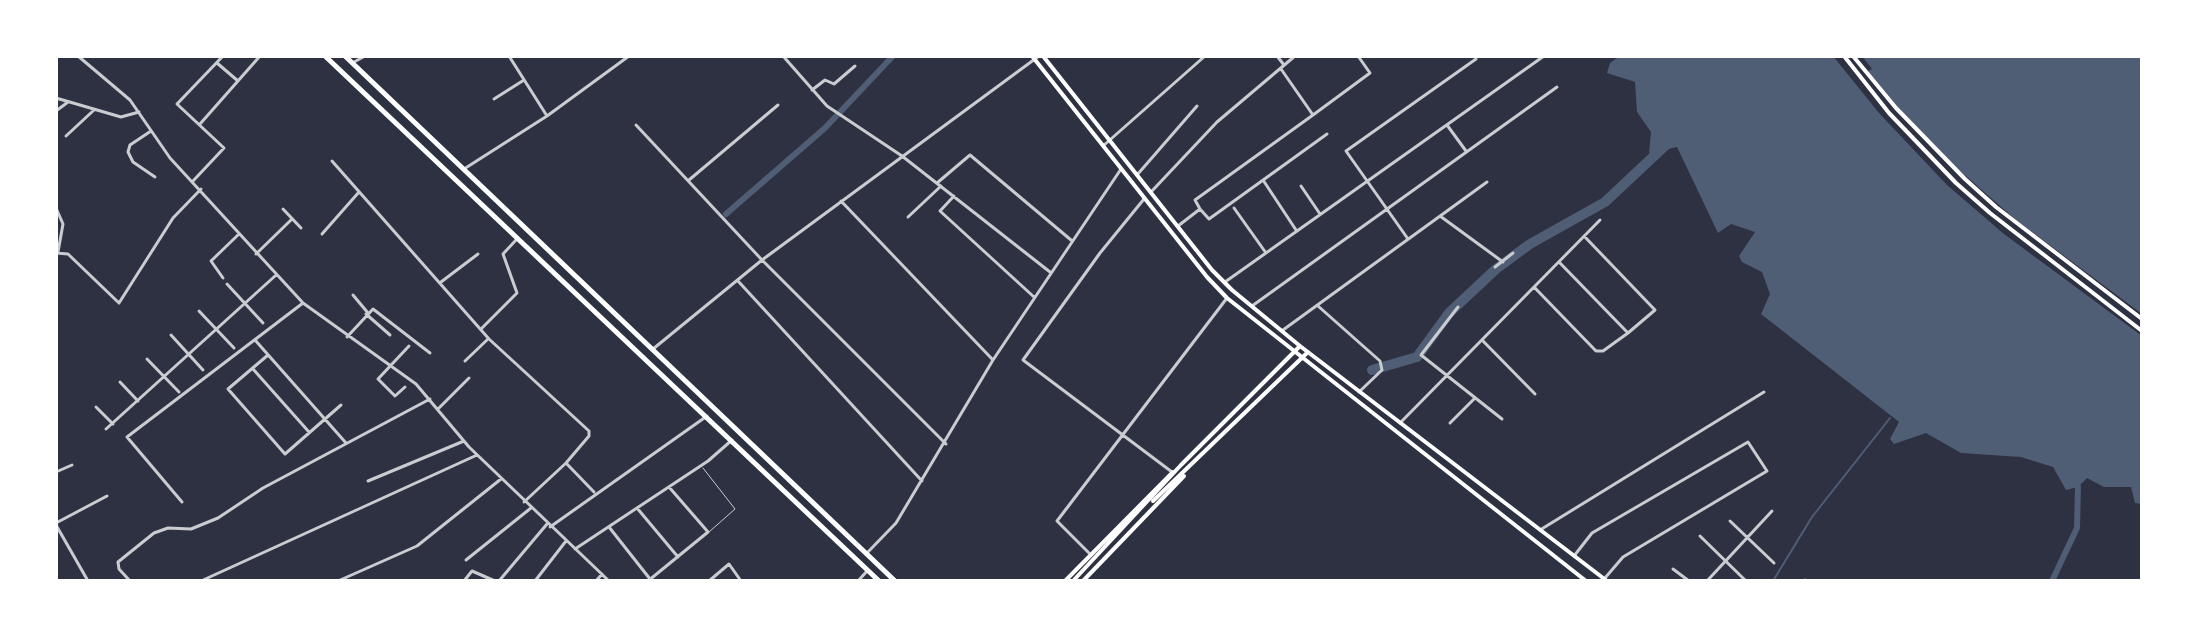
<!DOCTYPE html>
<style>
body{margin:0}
#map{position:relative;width:2198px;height:637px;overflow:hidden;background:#2d3142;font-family:"Alegreya Sans",sans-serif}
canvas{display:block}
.frame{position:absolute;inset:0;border:58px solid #fff;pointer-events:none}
</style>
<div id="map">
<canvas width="2198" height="637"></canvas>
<div class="frame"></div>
</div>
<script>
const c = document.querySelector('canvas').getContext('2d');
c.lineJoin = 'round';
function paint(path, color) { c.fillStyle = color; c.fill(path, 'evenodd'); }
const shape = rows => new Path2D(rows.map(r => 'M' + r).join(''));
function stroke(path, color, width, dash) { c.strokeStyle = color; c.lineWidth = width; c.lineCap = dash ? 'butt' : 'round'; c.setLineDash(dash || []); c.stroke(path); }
paint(shape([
 [1620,56,2142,56,2142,504,2135,503,2131,487,2104,487,2087,478,2078,487,2066,490,2053,467,2021,457,1961,453,1926,433,1894,444,1890,439,1899,422,1761,314,1770,294,1762,272,1742,262,1739,256,1755,232,1731,224,1718,233,1677,147,1649,153,1651,132,1637,112,1635,82,1607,73,1610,63]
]), '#4f5d75');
paint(shape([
 [1833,56,1862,56,1872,69,1868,71,1891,100,1950,162,2016,220,2142,314,2142,336,2004,234,1947,185,1879,113]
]), '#2d3142');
stroke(shape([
 [1773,581,1812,517,1890,418]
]), '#4f5d75', 2);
stroke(shape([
 [726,214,825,128,893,56],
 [2052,581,2077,528,2078,487]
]), '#4f5d75', 6);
stroke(shape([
 [1372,370,1417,357,1449,313,1496,269,1530,244,1605,202,1669,142]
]), '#4f5d75', 10);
stroke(shape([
 [703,468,735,509,709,532]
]), '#caccd0', 1);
stroke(shape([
 [78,56,130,100,170,158,303,303,416,384,469,447,609,581],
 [509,56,547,116],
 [783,56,827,106,902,156,1050,272],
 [1277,56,1284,65],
 [354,62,365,56],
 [217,63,238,81],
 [1281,69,1313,115,1370,73,1358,56],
 [812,90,825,80,834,84,855,66],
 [56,98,121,117,139,112],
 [494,99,524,80],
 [56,111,68,102],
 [1313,115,1195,200,1200,209,1209,219,1327,134],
 [200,124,260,56],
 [636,125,762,260,946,444],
 [1447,125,1466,151],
 [151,131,130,145,128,152,133,162,155,177],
 [66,136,94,110],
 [1103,146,1205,56],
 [332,161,489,339,589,431,589,436,566,463,524,502],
 [464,169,547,116,629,56],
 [1137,175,1197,106],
 [689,180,778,105],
 [1263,180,1296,230],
 [193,181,224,148,177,104,223,56],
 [937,183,970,155,1071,240],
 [1301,186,1320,214],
 [1151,192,1217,122,1295,56],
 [954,196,940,211,1034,297],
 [1144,199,1100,253,1023,360,1172,472],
 [841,201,993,360],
 [56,208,63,224,58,252],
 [1234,208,1266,253],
 [283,209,301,228],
 [1440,216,1503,262],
 [908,217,941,186],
 [1178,226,1200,209],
 [322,234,359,192],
 [1408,239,1346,151,1476,59],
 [56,253,68,254,119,303,173,218,201,189],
 [256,254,292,219],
 [1559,262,1628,333,1655,310,1584,236],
 [1495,267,1513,253],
 [223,278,211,261,239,234],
 [738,281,922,481],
 [441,282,478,254],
 [1225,282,1544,56],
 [227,284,263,323],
 [1534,287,1596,351,1603,351,1628,333],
 [353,295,368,313],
 [1252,306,1557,87],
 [1318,306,1380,361,1382,370,1359,392],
 [1458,307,1421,355,1502,419],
 [199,311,234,348],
 [366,314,390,335],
 [482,328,517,293,503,254,516,240],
 [1283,330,1487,182],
 [171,335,203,370],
 [347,337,373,309,430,353],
 [255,340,346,443],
 [1482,340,1535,394],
 [653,349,762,260,1039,56],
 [268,355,228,389,285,454,341,405],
 [147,359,179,392],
 [465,361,488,339],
 [253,369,309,432],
 [120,382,138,401],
 [405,387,395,396,378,379,409,346],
 [96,407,113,424],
 [438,409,469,378],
 [1400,423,1600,220],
 [1450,423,1475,398],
 [106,429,275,276],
 [566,463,594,492],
 [56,472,72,465],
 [368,481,464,441],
 [182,502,127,437,303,303],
 [637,508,678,557],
 [1730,521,1774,563],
 [56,523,107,496],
 [56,525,88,581],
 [550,527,707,416],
 [609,527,650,579],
 [1540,530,1764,392],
 [1700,536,1746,581],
 [575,549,708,461,732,440],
 [866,554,896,523,993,360,1121,169],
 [1091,555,1057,521,1227,298],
 [1574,556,1592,533,1748,442,1767,471,1623,557,1605,578],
 [466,560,531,508],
 [1673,569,1689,581],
 [130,581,119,569,118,562,154,533,168,528,191,529,218,518,263,488,430,399],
 [201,581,477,455],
 [338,581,417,546,501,479],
 [464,581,472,571,495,581],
 [499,581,547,524],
 [535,581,566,541],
 [596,581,602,574],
 [648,581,708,532,669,487],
 [709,581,729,564,741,581],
 [858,581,868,570],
 [1707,581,1772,511],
 [1805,581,1805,580]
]), '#caccd0', 3);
stroke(shape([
 [1032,56,1207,277,1227,298,1586,581],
 [1043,56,1212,270,1232,290,1300,346,1607,581],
 [1844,56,1889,113,1956,183,1990,213,2142,331],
 [1853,56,1896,108,1965,179,1996,207,2142,319],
 [1153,501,1308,352],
 [1065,581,1173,472],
 [1073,581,1181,465,1300,346],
 [1083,581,1184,476]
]), '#fff', 4);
stroke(shape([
 [325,56,879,581],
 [345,56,895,581]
]), '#fff', 5);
</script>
